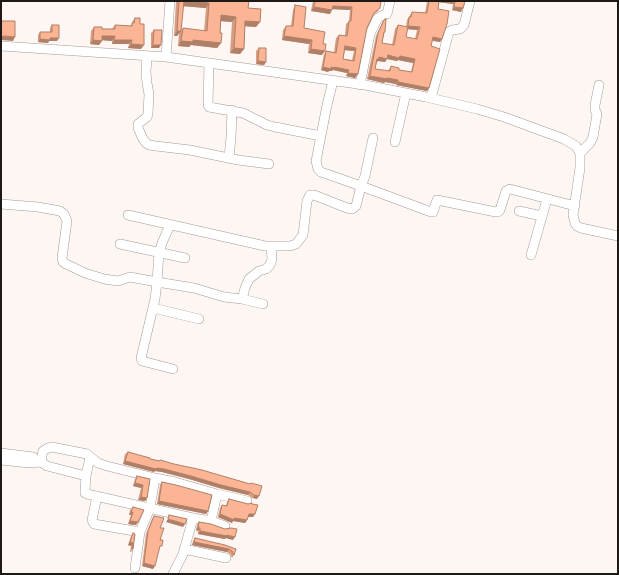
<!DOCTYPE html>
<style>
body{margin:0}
#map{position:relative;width:619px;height:575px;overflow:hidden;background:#fef6f3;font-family:"Noto Sans",sans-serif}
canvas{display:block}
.frame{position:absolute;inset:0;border:2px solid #1c1917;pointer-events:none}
</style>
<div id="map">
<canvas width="619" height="575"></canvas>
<div class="frame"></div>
</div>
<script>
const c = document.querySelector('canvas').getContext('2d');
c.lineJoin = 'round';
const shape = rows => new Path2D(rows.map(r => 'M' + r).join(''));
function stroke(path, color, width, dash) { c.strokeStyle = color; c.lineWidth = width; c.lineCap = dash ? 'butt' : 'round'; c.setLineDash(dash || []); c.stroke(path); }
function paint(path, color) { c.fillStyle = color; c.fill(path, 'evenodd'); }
const minor = shape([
 [1,46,166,57,209,63,365,85,426,97,477,109,504,117,564,139,576,146,580,153,580,168,573,215,575,223,577,226,581,228,618,236],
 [147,56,146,72,147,83,149,94,148,114,147,117,138,124,138,128,143,139,146,143,149,145,156,146,190,150,238,160,269,164],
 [166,57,170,1],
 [209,63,208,105,209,107,243,113,267,125,275,127,321,136],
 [333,81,327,105,316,161,318,169,321,172,361,186,365,176,373,138],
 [360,85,370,34,377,19,381,16,387,14,390,1],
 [431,98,449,32,452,30,460,29,464,25,470,1],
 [395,142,406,93],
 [580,153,590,143,593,137,597,114,595,110,595,105,599,85],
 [229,158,231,137,232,110],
 [1,204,38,207,60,211,64,214,67,221,62,258,63,262,66,264,85,273,104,279,118,281,130,277,157,282,159,253,162,243,170,225],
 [519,211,542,216],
 [128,215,265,246,290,246,296,244,303,235,307,201,310,195,314,195,347,208,352,209,356,206,361,186,431,212,433,212,437,200,496,212,498,212,500,210,506,191,510,189,575,206],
 [120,244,185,258],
 [531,255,547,199],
 [242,299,263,304],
 [153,308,199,319],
 [173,369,142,361,141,358,155,299,157,282,194,288,224,297,242,299,245,288,249,279,259,271,266,269,270,265,272,259,271,247],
 [1,453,33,457],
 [1,460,29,463,41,462,47,466,86,476,85,491,85,493,87,494,193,518,183,554,173,574],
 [41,462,42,455,43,451,48,448,52,447,87,454,98,463,107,466,155,478,175,482,217,494,247,501],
 [86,476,90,457],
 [97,496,92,520,94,524,140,532],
 [193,518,211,521,225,526],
 [211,521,217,494],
 [184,549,226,558],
 [135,568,140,532,150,508,155,478]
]);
stroke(minor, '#a39a96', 10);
stroke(minor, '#fff', 9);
paint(shape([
 [176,1,249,1,248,8,260,22,256,27,245,26,244,49,240,54,230,53,232,22,221,21,220,33,221,43,217,48,191,45,189,47,178,46,179,33,177,36,174,36],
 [183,6,206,8,204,31,183,28,181,31],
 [313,1,381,1,378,11,373,15,367,28,358,74,355,78,346,76,347,73,333,70,332,71,329,71,328,72,321,70,324,54,326,51,334,52,336,38,339,35,345,36,346,24,349,21,350,10,332,9,330,14,311,11],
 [345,50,354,51,352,60,343,59],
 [418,1,465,1,461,12,452,10,453,4,439,2,438,9,442,39,440,42,432,41,431,46,429,88,427,91,396,85,396,84,385,82,384,83,367,79,376,36,382,23,384,20,385,32,384,34,382,43,392,45,395,29,398,25,406,27,407,20,412,12,425,13,427,2],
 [407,29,417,30,415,39,406,37],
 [387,59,397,61,398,60,413,63,411,72,399,70,391,66,388,71,375,69,377,62,378,61,385,62],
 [295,5,304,28,322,55,308,53,309,44,282,40,283,30,286,26,291,26,293,10],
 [135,18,141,49,128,48,129,44,112,44,112,41,102,40,99,45,90,44,91,31,94,27,102,29,112,29,115,25,130,26,132,24,132,22],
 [52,25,57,41,49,41,48,43,38,42,38,35,40,32,50,32,50,28],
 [154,30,159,48,151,48,151,33],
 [259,48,266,62,264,65,256,64,256,51],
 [128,452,150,459,174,464,250,484,251,483,257,499,253,498,252,498,248,495,219,488,189,479,162,472,155,471,154,472,123,464,125,454],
 [137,476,150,479,147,498,145,501,138,500,141,488,133,486,135,479],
 [162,482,208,511,206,514,157,504,160,485],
 [229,499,248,504,252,504,255,514,253,517,248,517,247,520,245,523,233,521,232,523,218,517,220,508,222,505,226,506,227,502],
 [133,507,138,522,136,525,128,524,131,515,129,515,130,510],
 [154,516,160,528,160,549,159,549,153,569,142,566,146,534,152,519],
 [199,522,233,540,226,538,225,539,198,534,198,531,196,530,197,525],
 [133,533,133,549,131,552,130,552,131,546,128,545,131,536],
 [195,538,236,549,234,555,232,558,230,554,227,552,192,545,193,541]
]), '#d89c7f');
paint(shape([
 [183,1,190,1,209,3,206,8,180,6],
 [418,1,428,1,427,2],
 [438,1,455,1,453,4,437,2],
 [333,6,352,7,350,10,330,9],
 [314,7,332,10,330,14,311,11],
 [454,7,463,8,461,12,452,10],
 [221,15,236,17,232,22,218,21],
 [245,21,260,22,256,27,242,26],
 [408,26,420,27,417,30,406,29],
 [177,31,181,31,177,36,174,36],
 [4,36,15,37,13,41,1,40,1,37],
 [102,36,115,36,112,41,99,40],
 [284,36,312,40,309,44,282,40],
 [433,37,442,39,440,42,431,40],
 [50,38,59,38,57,41,49,41,48,43,38,42,40,39],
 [93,40,102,41,99,45,90,44],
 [114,40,132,40,129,44,112,44],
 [193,40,221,43,217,48,191,45,189,47,178,46,181,41],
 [131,44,144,45,141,49,128,48],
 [153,45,161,45,159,48,151,48],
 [345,46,356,48,354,51,343,50],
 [234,48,244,49,240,54,230,53],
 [311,49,325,51,322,55,308,53],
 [388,55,400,56,415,59,413,63,398,60,397,61,387,59,385,62,378,61,377,62,377,59,379,57],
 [258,61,266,62,264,65,256,64],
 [323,67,334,67,349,70,347,73,333,70,332,71,329,71,328,72,321,70],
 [348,73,358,74,355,78,346,76],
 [370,76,387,78,398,80,396,84,385,82,384,83,367,79],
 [398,82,429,88,427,91,396,85],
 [125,461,157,468,164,469,250,492,248,495,219,488,189,479,162,472,155,471,154,472,123,464],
 [135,483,143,485,141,488,133,486],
 [255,495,259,496,257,499,253,498],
 [141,497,147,498,145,501,138,500],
 [159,501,208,511,206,514,157,504],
 [131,512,133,512,131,515,129,515],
 [220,514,247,520,245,523,233,521,232,523,218,517],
 [249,514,255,514,253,517,247,517],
 [168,519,185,524,183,527,166,522],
 [130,521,138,522,136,525,128,524],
 [198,527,200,528,198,531,196,530],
 [200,531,227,535,235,537,233,540,226,538,225,539,198,534],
 [130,542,133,543,131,546,128,545],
 [194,542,229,549,227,552,192,545],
 [144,563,155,566,153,569,142,566]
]), '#b07f68');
const building = shape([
 [179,1,184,1,181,31,177,31,179,1],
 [190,1,249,1,248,8,261,9,260,22,245,21,244,49,234,48,236,17,221,15,220,33,222,33,221,43,193,40,193,42,181,41,183,28,207,31,209,3,190,1],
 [315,1,381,1,380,8,374,13,367,28,358,74,348,73,349,70,334,67,334,68,331,67,331,69,323,67,326,51,336,53,339,35,347,36,349,21,351,21,352,7,333,6,332,10,314,7,315,1],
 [345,46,356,48,354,61,343,59,345,46],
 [429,1,439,1,438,9,449,11,447,24,442,39,433,37,431,46,440,49,429,88,398,82,398,80,387,78,387,79,370,76,378,33,384,20,386,18,385,32,384,32,382,43,394,45,398,25,408,27,406,37,417,39,420,27,408,26,409,17,411,17,412,12,427,13,429,1],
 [388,55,399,58,400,56,415,59,412,72,399,70,399,68,391,66,390,71,375,69,377,59,379,59,379,57,387,59,388,55],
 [455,1,465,1,463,8,454,7,455,1],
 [295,5,306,7,304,28,325,32,323,44,326,44,325,51,311,49,312,40,284,36,286,26,293,26,295,5],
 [135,18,140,18,140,24,144,24,144,45,131,44,132,40,114,40,115,36,102,36,102,41,93,40,94,27,102,27,102,29,115,29,115,25,132,26,132,23,134,23,135,18],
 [1,21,15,21,15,37,4,36,1,37,1,21],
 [52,25,59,25,59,38,50,38,50,40,40,39,40,32,52,32,52,25],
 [154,30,162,30,161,45,153,45,154,30],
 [259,48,266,48,266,62,258,61,259,48],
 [128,452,150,458,150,459,160,461,160,460,174,464,202,470,250,484,251,483,262,486,259,496,255,495,254,495,250,492,221,485,191,476,164,469,157,468,156,469,125,461,128,452],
 [137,476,150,479,147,498,141,497,143,485,135,483,137,476],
 [162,482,176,485,212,495,208,511,159,501,162,482],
 [229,499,248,504,252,503,252,504,258,505,255,514,249,514,247,520,234,518,234,520,220,514,222,505,227,506,229,499],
 [133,507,144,510,138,522,130,521,133,512,131,512,133,507],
 [169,515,187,519,185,524,168,519,169,515],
 [154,516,164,518,160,528,164,528,160,540,163,540,162,546,160,546,155,566,144,563,148,531,154,516],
 [199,522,211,524,225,529,231,528,237,529,235,537,227,535,227,536,200,531,200,528,198,527,199,522],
 [133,533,135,534,133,549,132,549,133,543,130,542,133,533],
 [195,538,225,545,236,549,234,555,232,551,229,549,194,542,195,538]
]);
paint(building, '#fbb594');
stroke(building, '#b07f68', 1);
</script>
